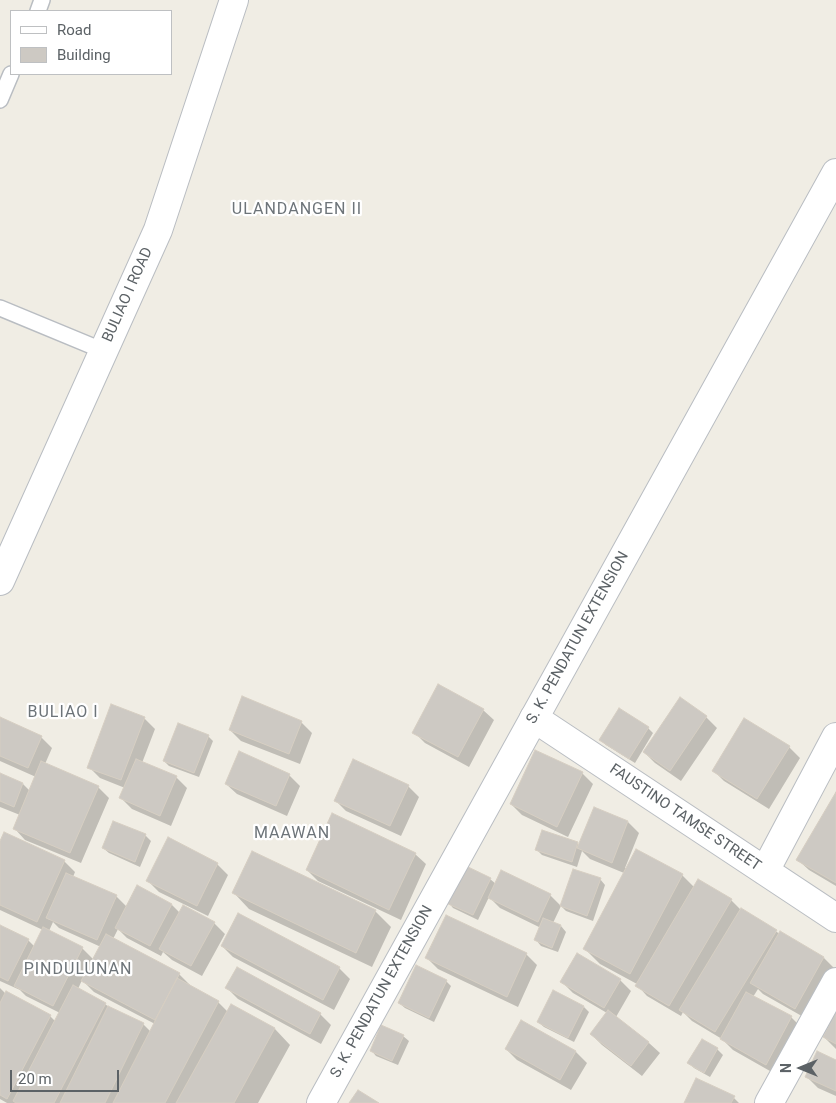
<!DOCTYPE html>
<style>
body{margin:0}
#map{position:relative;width:836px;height:1103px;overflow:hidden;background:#f0ede4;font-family:Roboto,sans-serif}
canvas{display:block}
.legend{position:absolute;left:10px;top:10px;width:162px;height:65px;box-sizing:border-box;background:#fff;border:1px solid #bec0c2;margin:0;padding:6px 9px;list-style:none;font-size:15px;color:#5c6266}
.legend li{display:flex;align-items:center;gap:10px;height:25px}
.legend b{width:25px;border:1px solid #bec0c2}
.north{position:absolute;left:776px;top:1043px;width:50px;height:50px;-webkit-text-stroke:4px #fff;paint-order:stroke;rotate:270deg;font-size:14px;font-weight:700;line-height:20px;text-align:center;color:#5c6266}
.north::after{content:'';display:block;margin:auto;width:18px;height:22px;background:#5c6266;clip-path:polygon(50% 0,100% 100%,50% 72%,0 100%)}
.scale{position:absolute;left:10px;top:1070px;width:109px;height:22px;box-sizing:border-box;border:2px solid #5c6266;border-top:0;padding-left:6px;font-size:15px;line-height:18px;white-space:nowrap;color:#5c6266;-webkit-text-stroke:4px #fff;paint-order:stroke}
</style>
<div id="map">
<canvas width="836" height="1103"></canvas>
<ul class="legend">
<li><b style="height:6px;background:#fff"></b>Road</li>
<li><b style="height:14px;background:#cdc9c3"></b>Building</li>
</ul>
<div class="north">N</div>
<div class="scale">20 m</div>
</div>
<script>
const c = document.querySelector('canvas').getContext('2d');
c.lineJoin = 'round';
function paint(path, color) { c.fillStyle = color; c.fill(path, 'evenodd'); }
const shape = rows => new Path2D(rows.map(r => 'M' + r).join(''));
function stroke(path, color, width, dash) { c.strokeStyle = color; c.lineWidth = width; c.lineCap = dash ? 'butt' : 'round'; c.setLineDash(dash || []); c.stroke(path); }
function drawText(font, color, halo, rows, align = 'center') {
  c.font = font + ' Roboto,sans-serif'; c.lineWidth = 4.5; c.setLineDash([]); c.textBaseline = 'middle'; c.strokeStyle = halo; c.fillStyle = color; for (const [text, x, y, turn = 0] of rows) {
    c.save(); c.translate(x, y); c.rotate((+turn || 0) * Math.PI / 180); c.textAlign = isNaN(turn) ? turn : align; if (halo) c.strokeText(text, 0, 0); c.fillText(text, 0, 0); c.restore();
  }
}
paint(shape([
 [483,710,494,720,469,767,425,743,414,732],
 [706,717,717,728,681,781,655,763,644,752],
 [144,718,155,729,142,763,176,777,187,788,171,826,132,809,121,798,125,788,100,778,89,767],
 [0,719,41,737,52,748,45,764,98,787,109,798,81,863,25,840,15,829,20,815,0,807,0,775,23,784,30,791,36,777,0,761],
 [301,722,312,733,300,764,241,741,230,730],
 [648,728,653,733,635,763,606,745,601,740],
 [208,736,213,741,199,777,169,766,164,761],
 [789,747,800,758,769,809,724,781,713,770],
 [536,752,582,773,593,784,568,837,522,815,511,804],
 [289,775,300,786,287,816,237,794,226,784],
 [408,786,419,797,401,836,346,811,335,800],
 [836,794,836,886,809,870,798,860],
 [114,822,146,836,151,841,140,867,109,853,103,848],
 [628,822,639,833,625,868,682,875,694,887,698,881,731,900,741,910,780,934,780,933,824,958,835,969,807,1019,763,994,758,989,753,997,791,1017,802,1028,777,1075,733,1050,722,1039,692,1021,683,1012,681,1016,647,996,637,985,637,984,600,964,585,949,624,873,590,859,582,851,577,867,542,855,537,850,577,843,579,846],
 [0,844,64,861,75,872,73,877,116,896,127,907,172,905,180,913,214,923,225,934,202,976,172,960,163,952,161,956,127,938,118,929,113,939,179,974,190,985,190,986,218,1002,228,1012,232,1005,275,1029,290,1045,258,1103,7,1103,0,1099,0,988,6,994,50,1016,56,1022,60,1013,26,996,20,990,0,981,0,927,28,940,35,947,43,930,0,910],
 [53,922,59,928,101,947,94,960,82,948,49,931],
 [82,980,94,992,155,1024,151,1032,143,1024,109,1007,105,1004,78,989],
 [253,853,375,911,391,927,372,967,249,909,234,893],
 [415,854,426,864,401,920,318,881,307,870],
 [217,864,228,875,208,916,159,892,148,881],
 [490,879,496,884,550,895,561,906,600,879,605,885,593,921,566,911,561,906,553,923,561,926,566,932,558,952,541,946,536,940,541,928,500,908,489,897,478,920,453,908,448,902],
 [222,946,339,968,350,979,334,1010,233,957],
 [526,954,537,965,518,1007,438,969,427,958],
 [620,980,631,991,616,1017,649,1043,660,1053,642,1076,602,1045,591,1034,607,1013,573,993,562,982],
 [446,981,451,986,434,1022,405,1008,399,1003],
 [227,988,320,1014,331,1025,321,1044,238,999],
 [584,1007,589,1012,574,1042,544,1027,538,1022],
 [836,1014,836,1049,824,1037],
 [521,1022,576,1052,587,1063,571,1090,517,1060,506,1049],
 [403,1036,409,1041,398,1065,376,1056,371,1050],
 [702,1040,717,1049,723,1055,710,1077,694,1068,689,1063],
 [836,1061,836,1096,818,1088,807,1077],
 [734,1098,739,1103,685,1103]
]), '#0003');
const building = shape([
 [438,684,484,709,458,757,412,733,438,684],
 [242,696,302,721,289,754,229,730,242,696],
 [680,697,707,716,670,771,643,752,680,697],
 [111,704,145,717,121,780,87,768,111,704],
 [619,708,649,727,629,759,599,740,619,708],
 [0,717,42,736,28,768,0,756,0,717],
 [744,718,790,746,757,799,712,771,744,718],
 [178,723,209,735,194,773,163,761,178,723],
 [535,750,583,772,557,827,510,804,535,750],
 [239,751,290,774,276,806,225,784,239,751],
 [136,759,177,776,160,816,119,798,136,759],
 [353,759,409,785,390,826,334,801,353,759],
 [41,761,99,786,70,853,13,829,41,761],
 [0,773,23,783,14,807,0,801,0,773],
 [836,792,836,883,796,860,836,792],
 [594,807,628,821,612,863,577,848,594,807],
 [332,813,416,853,389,910,306,870,332,813],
 [113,821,146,834,135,862,102,848,113,821],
 [542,830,578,842,572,862,535,850,542,830],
 [4,832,65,860,37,922,0,905,0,841,4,832],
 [168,837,218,863,197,906,146,881,168,837],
 [636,849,683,874,630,974,583,949,636,849],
 [252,851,376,910,356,953,232,893,252,851],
 [464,865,491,878,473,915,446,903,464,865],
 [573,869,601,878,587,916,560,906,573,869],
 [501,870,551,894,538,922,488,898,501,870],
 [66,873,117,895,97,940,46,918,66,873],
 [698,879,732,899,669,1006,635,986,698,879],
 [137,885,172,904,150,946,115,928,137,885],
 [183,905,215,922,191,966,159,949,183,905],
 [741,908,777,930,715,1032,679,1010,741,908],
 [238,913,340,967,323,1000,221,946,238,913],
 [446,915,527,953,507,997,425,958,446,915],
 [543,918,561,925,552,948,534,940,543,918],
 [0,925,29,939,8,981,0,977,0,925],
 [43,927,83,947,53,1006,14,986,43,927],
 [780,931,824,957,795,1009,750,983,780,931],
 [106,934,180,973,155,1020,81,981,106,934],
 [577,953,621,979,604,1008,560,982,577,953],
 [416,965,447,980,429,1018,398,1003,416,965],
 [237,967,321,1013,310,1034,225,988,237,967],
 [177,978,219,1001,165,1103,113,1103,177,978],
 [73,985,106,1003,54,1103,16,1103,13,1101,73,985],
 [553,990,584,1006,568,1038,537,1022,553,990],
 [6,991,51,1015,7,1099,0,1095,0,1003,6,991],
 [746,992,792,1016,766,1065,720,1039,746,992],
 [231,1004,275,1028,234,1103,176,1103,231,1004],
 [108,1006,144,1023,105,1103,60,1103,108,1006],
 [608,1010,649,1042,631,1066,590,1034,608,1010],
 [835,1012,836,1013,836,1044,823,1037,835,1012],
 [521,1020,576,1051,560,1080,505,1049,521,1020],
 [381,1025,404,1035,392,1061,370,1051,381,1025],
 [702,1039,718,1048,704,1073,687,1063,702,1039],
 [817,1051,836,1060,836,1091,805,1077,817,1051],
 [696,1078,735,1096,731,1103,684,1103,696,1078],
 [358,1090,379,1103,349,1103,358,1090]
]);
paint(building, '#cdc9c3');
stroke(building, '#d6cec2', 1);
const service = shape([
 [38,11,42,0],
 [0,100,11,74],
 [0,308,104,351]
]);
const minor = shape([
 [0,581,158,230,234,0],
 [534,718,836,918],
 [765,871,836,737],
 [769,1103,836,982]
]);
const tertiary = shape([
 [321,1103,836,173]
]);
stroke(service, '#b9bdc2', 18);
stroke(minor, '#b9bdc2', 30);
stroke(tertiary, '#b9bdc2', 30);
stroke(service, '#fff', 15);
stroke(minor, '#fff', 28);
stroke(tertiary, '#fff', 28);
drawText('15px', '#5c6266', '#fff', [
 ["BULIAO I ROAD",128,295,-66],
 ["S. K. PENDATUN EXTENSION",578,638,-61],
 ["FAUSTINO TAMSE STREET",685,818,34],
 ["S. K. PENDATUN EXTENSION",382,992,-61]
]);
c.letterSpacing = '1px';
drawText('16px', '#6d7479', '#fff', [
 ["ULANDANGEN II",297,210],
 ["BULIAO I",63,713],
 ["MAAWAN",292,834],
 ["PINDULUNAN",78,970]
]);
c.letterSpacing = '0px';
</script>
